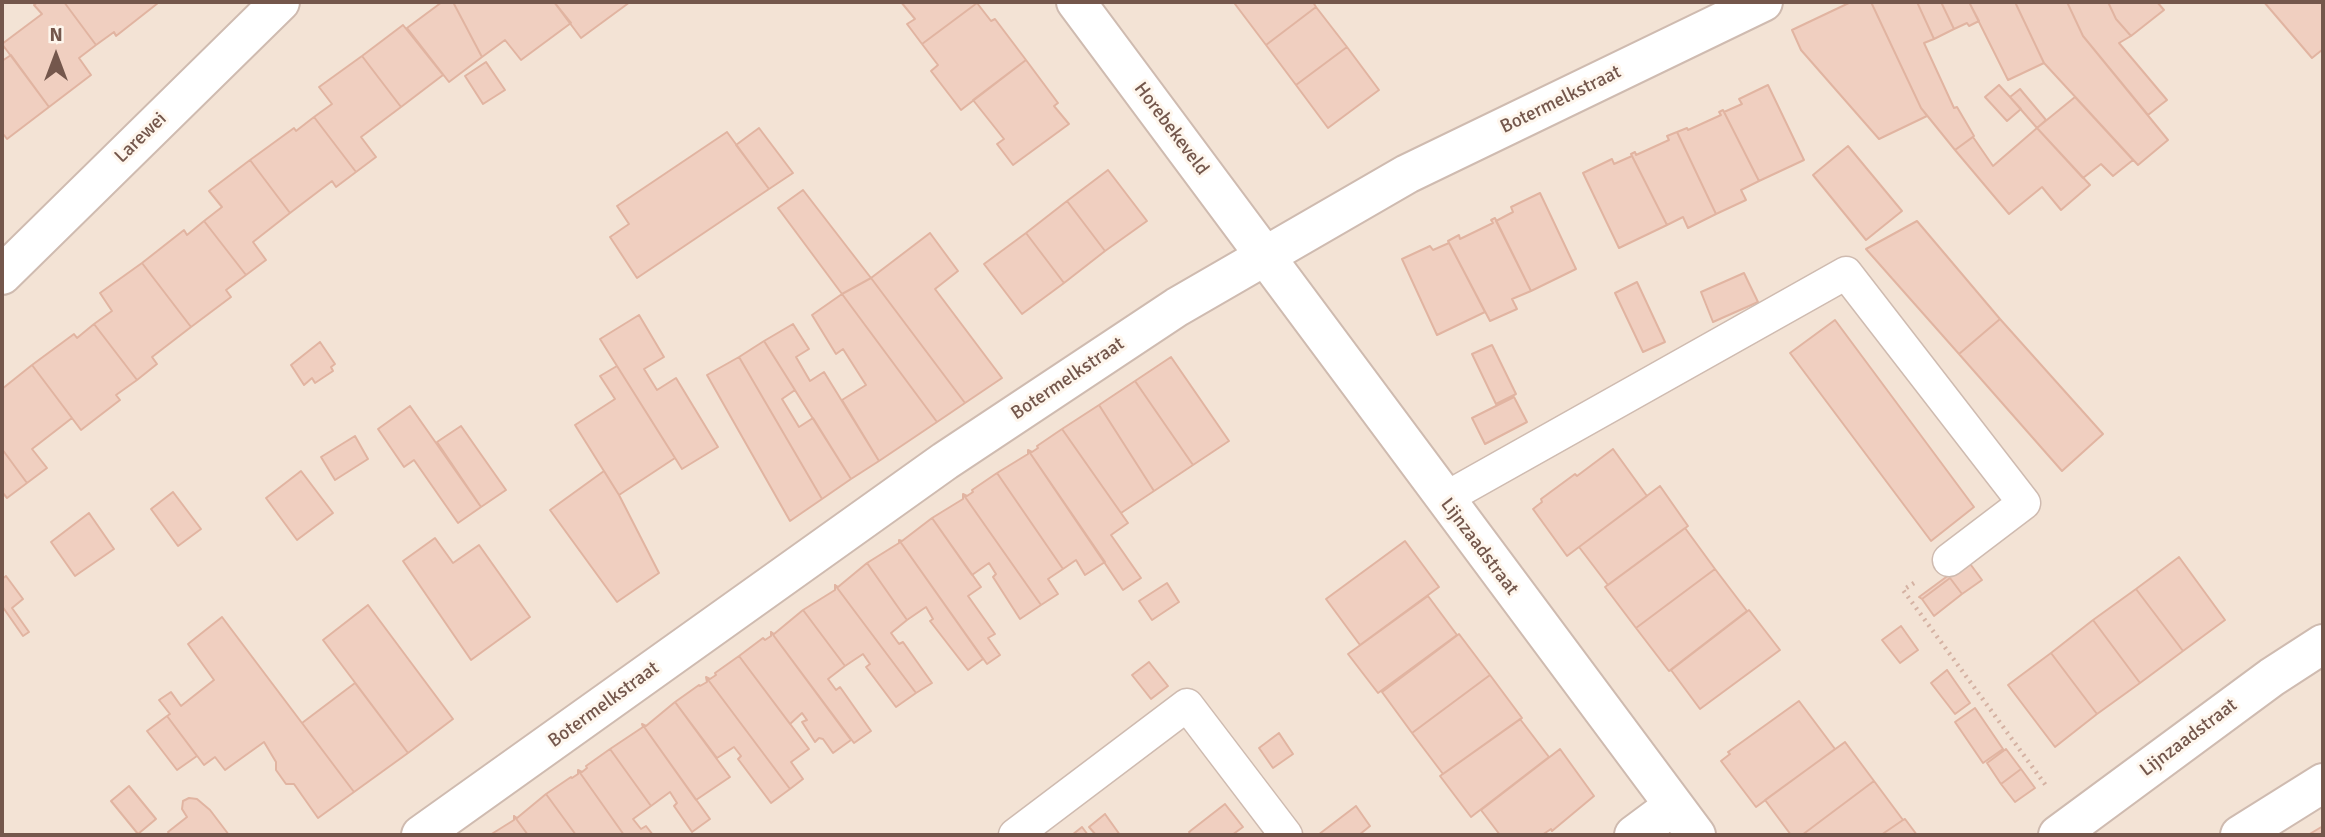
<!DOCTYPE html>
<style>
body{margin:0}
#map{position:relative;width:2325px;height:837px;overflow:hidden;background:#fbf2e7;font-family:Signika,sans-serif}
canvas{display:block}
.frame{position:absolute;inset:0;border:4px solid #74574c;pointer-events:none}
.north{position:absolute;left:21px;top:21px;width:70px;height:70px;-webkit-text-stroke:5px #fef6ed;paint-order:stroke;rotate:0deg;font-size:19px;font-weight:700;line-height:28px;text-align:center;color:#74574c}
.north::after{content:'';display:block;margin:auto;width:24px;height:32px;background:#74574c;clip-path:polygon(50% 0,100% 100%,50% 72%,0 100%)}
</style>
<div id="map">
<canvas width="2325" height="837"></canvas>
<div class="frame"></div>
<div class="north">N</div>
</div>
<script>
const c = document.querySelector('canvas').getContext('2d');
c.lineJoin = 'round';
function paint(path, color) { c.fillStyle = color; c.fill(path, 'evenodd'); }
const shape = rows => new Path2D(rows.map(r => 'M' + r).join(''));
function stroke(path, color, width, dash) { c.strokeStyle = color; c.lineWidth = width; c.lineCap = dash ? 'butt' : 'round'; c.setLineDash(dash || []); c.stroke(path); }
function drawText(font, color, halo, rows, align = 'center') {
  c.font = font + ' Signika,sans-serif'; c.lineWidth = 6; c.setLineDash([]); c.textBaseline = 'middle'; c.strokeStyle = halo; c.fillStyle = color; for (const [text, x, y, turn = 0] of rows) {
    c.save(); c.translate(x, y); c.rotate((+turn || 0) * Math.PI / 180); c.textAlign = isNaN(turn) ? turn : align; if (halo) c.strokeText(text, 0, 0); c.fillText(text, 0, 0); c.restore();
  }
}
paint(shape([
 [2,2,2323,2,2323,835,2,835]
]), '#f3e3d5');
const building = shape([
 [38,2,64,2,96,45,79,58,91,75,49,107,2,44,42,14,34,5,38,2],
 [64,2,157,2,158,3,116,36,114,32,96,45,64,2],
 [442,2,453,2,482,57,449,82,407,28,442,2],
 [453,2,554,2,571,23,521,60,505,40,482,57,453,2],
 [554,2,630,2,581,38,554,2],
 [901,2,976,2,977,3,922,44,907,24,915,19,901,2],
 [1238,2,1313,2,1316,7,1266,45,1235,4,1238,2],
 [1851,2,1871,2,1921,108,1927,116,1879,139,1801,50,1792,30,1851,2],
 [1871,2,1917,2,1934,39,1924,43,1954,108,1957,107,1974,136,1955,150,1921,108,1871,2],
 [1917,2,1941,2,1954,29,1934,39,1917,2],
 [1941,2,1969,2,1979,21,1969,26,1967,23,1954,29,1941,2],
 [1969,2,2015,2,2044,63,2008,80,1969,2],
 [2015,2,2067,2,2083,36,2168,140,2138,165,2044,63,2015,2],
 [2067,2,2108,2,2116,19,2131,36,2119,43,2167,100,2148,115,2083,36,2067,2],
 [2108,2,2157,2,2164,10,2131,36,2116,19,2108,2],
 [2264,2,2323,2,2323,52,2322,50,2312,58,2264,2],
 [977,3,991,21,995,19,1026,60,961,110,931,71,938,65,922,44,977,3],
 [1316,7,1347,47,1296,85,1266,45,1316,7],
 [403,25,443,75,401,107,362,56,403,25],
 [1347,47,1379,90,1328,128,1296,85,1347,47],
 [11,55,49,107,7,139,4,135,2,136,2,61,11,55],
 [362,56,401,107,361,137,376,157,356,172,314,117,332,104,319,87,362,56],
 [1026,60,1058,103,1054,106,1069,124,1013,165,997,144,1004,139,973,100,1026,60],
 [486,62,505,90,483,104,465,76,486,62],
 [1768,85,1804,160,1759,181,1724,112,1742,104,1739,99,1768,85],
 [1999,85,2021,109,2007,121,1985,97,1999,85],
 [2020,89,2046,120,2037,128,2010,97,2020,89],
 [2075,97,2133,160,2113,176,2101,164,2083,178,2037,128,2075,97],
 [1723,110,1759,181,1741,190,1746,200,1716,214,1677,132,1687,128,1688,130,1721,115,1719,112,1723,110],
 [314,117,356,172,336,187,332,181,290,213,250,160,294,128,296,131,314,117],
 [759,128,793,173,769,189,736,145,759,128],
 [2037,128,2090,185,2061,210,2042,187,2009,214,1955,150,1973,137,1993,166,2037,128],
 [727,132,769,189,637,278,610,237,629,224,617,206,727,132],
 [1677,132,1716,214,1688,228,1683,217,1667,225,1631,154,1635,152,1636,155,1669,140,1667,136,1677,132],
 [1848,146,1902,211,1866,240,1813,175,1848,146],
 [1632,156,1667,225,1619,248,1583,173,1612,159,1614,164,1632,156],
 [250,160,290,213,253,242,266,260,246,275,204,221,222,207,209,191,250,160],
 [1108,170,1147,221,1105,251,1067,201,1108,170],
 [803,190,871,278,842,294,778,208,803,190],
 [1540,193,1576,269,1531,291,1496,221,1513,212,1511,207,1540,193],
 [1067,201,1105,251,1064,283,1026,233,1067,201],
 [1495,218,1531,291,1512,299,1517,309,1490,321,1448,241,1459,235,1460,239,1493,223,1491,220,1495,218],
 [204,221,246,275,226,290,231,297,191,327,142,263,184,230,187,235,204,221],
 [1917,221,2000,319,1959,354,1866,249,1917,221],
 [930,233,958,271,935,289,1002,378,965,403,871,278,930,233],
 [1026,233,1064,283,1022,314,984,264,1026,233],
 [1449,243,1485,312,1437,335,1402,259,1430,246,1433,250,1449,243],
 [142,263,191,327,152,357,157,364,137,380,94,324,112,311,100,293,142,263],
 [1744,273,1758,302,1713,322,1701,292,1744,273],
 [871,278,965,403,937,422,842,294,871,278],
 [1637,282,1665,342,1643,352,1615,293,1637,282],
 [842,294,937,422,879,461,842,400,866,385,843,349,836,354,812,315,842,294],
 [639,315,664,357,644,369,657,390,676,378,718,447,682,469,600,339,639,315],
 [2000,319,2103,434,2062,471,1959,354,2000,319],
 [1835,320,1974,507,1931,541,1790,353,1835,320],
 [94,324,137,380,116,395,120,400,81,430,32,365,74,334,77,338,94,324],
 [793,324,809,349,796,357,810,381,824,372,879,461,851,479,764,341,793,324],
 [764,341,795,390,782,399,799,427,813,418,851,479,822,499,739,357,764,341],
 [320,342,335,364,331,367,333,371,315,383,312,378,304,385,291,365,320,342],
 [1492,345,1516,394,1496,404,1472,354,1492,345],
 [739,357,822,499,790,521,707,375,739,357],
 [1171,357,1229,441,1193,465,1135,381,1171,357],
 [32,365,72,418,32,449,47,468,27,483,2,449,2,389,32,365],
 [617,366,675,458,619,495,575,425,615,399,600,376,617,366],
 [1135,381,1193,465,1154,491,1099,405,1135,381],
 [1514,397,1527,422,1485,444,1472,418,1514,397],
 [1099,405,1154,491,1121,513,1062,429,1099,405],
 [410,406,481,507,458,523,414,460,404,467,378,429,410,406],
 [461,426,506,490,481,507,437,442,461,426],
 [1062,429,1128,523,1111,535,1141,578,1123,590,1028,450,1032,452,1038,448,1037,446,1062,429],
 [355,436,368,459,335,480,321,457,355,436],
 [2,449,27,483,7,498,2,492,2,449],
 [1613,449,1647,496,1567,556,1533,509,1542,502,1541,499,1575,474,1577,476,1613,449],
 [1028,450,1105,562,1085,575,1076,560,1063,569,997,473,1028,454,1028,450],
 [301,471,333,513,297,540,266,498,301,471],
 [604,471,619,495,659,573,617,602,550,510,604,471],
 [997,473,1063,569,1048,579,1058,594,1041,605,963,494,967,496,973,492,972,490,997,473],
 [1660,486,1688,526,1608,585,1579,547,1660,486],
 [173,492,201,529,178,546,151,509,173,492],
 [963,494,1041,605,1020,619,993,577,996,574,989,563,972,575,932,518,963,499,963,494],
 [89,513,114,549,75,576,51,542,89,513],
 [932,518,981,587,968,596,995,634,988,638,1000,655,987,664,899,540,902,541,932,518],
 [1685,528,1715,569,1636,628,1605,587,1685,528],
 [435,538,453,563,479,545,530,617,471,660,403,561,435,538],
 [899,540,983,659,968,670,930,621,933,619,926,607,907,620,867,563,899,543,899,540],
 [1405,541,1439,587,1360,645,1326,599,1405,541],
 [2179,557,2225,620,2183,651,2136,589,2179,557],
 [1968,561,1982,580,1962,594,1950,578,1922,599,1919,597,1968,561],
 [867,563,907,620,891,633,899,644,903,642,932,683,916,693,835,585,838,587,867,563],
 [1715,569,1747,611,1669,671,1636,628,1715,569],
 [6,576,23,599,12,608,29,632,23,636,2,606,2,579,6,576],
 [1950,578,1962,594,1934,616,1922,599,1950,578],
 [1167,583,1179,602,1152,620,1139,601,1167,583],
 [835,585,916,693,896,707,866,667,870,664,863,654,845,666,803,610,835,590,835,585],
 [2136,589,2183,651,2140,683,2093,620,2136,589],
 [1428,596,1457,635,1378,693,1348,654,1428,596],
 [368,605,453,719,408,753,323,640,368,605],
 [803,610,845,666,828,679,836,690,840,687,871,731,854,743,771,632,774,634,803,610],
 [1749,610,1780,650,1700,709,1671,670,1749,610],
 [222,617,354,792,318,818,294,784,286,784,276,770,276,762,264,742,225,770,215,757,204,765,167,716,170,714,159,700,171,692,181,706,214,680,188,644,222,617],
 [2093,620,2140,683,2097,714,2051,653,2093,620],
 [1901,626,1918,650,1900,663,1882,640,1901,626],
 [771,632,851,740,833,753,823,739,819,738,815,742,802,722,807,720,802,713,790,724,739,656,763,638,765,640,771,636,771,632],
 [1459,634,1490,675,1412,733,1382,692,1459,634],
 [2051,653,2097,714,2055,747,2008,685,2051,653],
 [739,656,809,749,791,762,803,779,790,789,706,677,710,679,716,675,715,673,739,656],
 [1149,662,1168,686,1151,699,1132,675,1149,662],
 [1947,670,1970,703,1955,714,1931,683,1947,670],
 [1490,675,1522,718,1443,774,1412,733,1490,675],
 [706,677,790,789,771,803,738,759,741,756,734,747,717,758,675,702,699,685,700,686,707,682,706,677],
 [355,683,408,753,354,792,302,723,355,683],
 [1799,701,1835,749,1756,807,1721,761,1730,754,1728,752,1799,701],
 [675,702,730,777,696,800,642,724,646,726,675,702],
 [1975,708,2003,749,1983,763,1955,722,1975,708],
 [167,716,197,756,177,770,147,731,167,716],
 [1520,719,1549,757,1471,817,1440,776,1520,719],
 [642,724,710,819,692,832,674,806,677,803,670,792,651,806,610,749,643,727,642,724],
 [1279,733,1293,754,1273,768,1259,748,1279,733],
 [1845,742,1874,781,1802,835,1791,835,1765,800,1845,742],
 [610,749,651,806,633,819,641,829,646,826,653,835,624,835,578,770,582,772,587,768,586,766,610,749],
 [1560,749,1594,796,1552,831,1551,829,1542,835,1500,835,1481,810,1560,749],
 [2006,749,2021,769,2001,784,1987,763,2006,749],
 [2021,769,2035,788,2015,802,2001,784,2021,769],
 [578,770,624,835,576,835,546,794,571,777,572,778,578,774,578,770],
 [1874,781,1903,820,1881,835,1802,835,1874,781],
 [129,786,156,819,138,834,111,801,129,786],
 [546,794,576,835,528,835,514,816,517,818,546,794],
 [189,798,197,799,210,810,229,835,170,835,168,832,187,817,182,809,183,801,189,798],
 [1225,804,1243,827,1232,835,1191,835,1189,832,1225,804],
 [1356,806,1370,826,1359,835,1318,835,1356,806],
 [1105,814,1120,835,1096,835,1089,827,1105,814],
 [514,816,528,835,490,835,514,820,514,816],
 [1905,819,1917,835,1881,835,1903,820,1905,819],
 [2323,826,2323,835,2308,835,2323,826],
 [1082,827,1088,835,1072,835,1082,827]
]);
paint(building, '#f0cfc0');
stroke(building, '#e1b4a1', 2);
const lane = shape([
 [1444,499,1846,273,2024,503,1949,560],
 [1015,835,1187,705,1286,835]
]);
const street = shape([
 [1076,2,1696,835],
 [2,275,280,2],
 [421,835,945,461,1177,307,1407,174,1763,2],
 [1634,835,1673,806],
 [2058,835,2272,677,2323,644],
 [2240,835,2323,783]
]);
stroke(lane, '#cfbbb0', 35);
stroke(street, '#cfbbb0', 42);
stroke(shape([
 [1914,583,1903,590,2047,787]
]), '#d5b2a3', 4.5, [2, 5]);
stroke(lane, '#fff', 32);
stroke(street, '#fff', 38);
drawText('19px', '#74574c', '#fef6ed', [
 ["Botermelkstraat",1561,100,-26],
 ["Horebekeveld",1171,129,53],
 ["Larewei",141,138,-44],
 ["Botermelkstraat",1068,379,-34],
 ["Lijnzaadstraat",1479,547,53],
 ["Botermelkstraat",604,705,-36],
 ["Lijnzaadstraat",2189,738,-37]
]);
</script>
